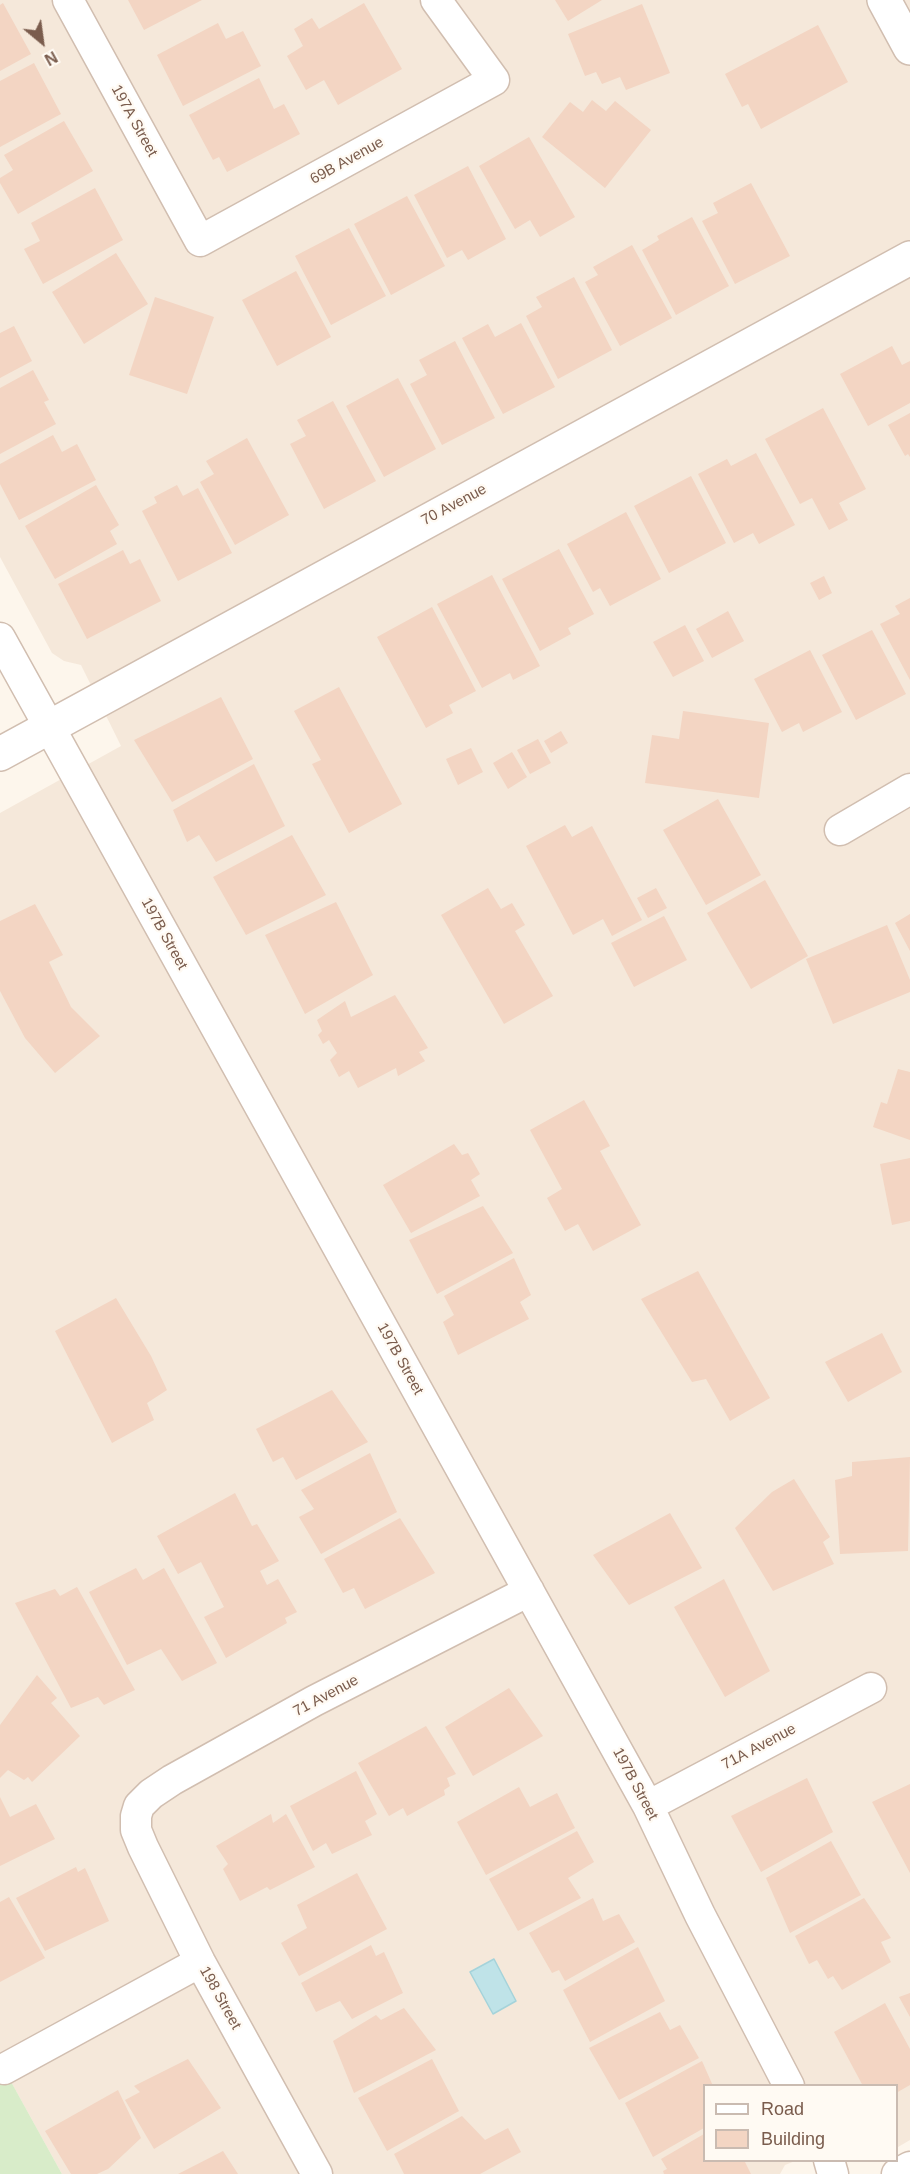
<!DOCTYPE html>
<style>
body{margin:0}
#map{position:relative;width:910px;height:2174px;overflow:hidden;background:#fdf6ec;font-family:Helvetica,sans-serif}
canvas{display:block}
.legend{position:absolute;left:703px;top:2084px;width:195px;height:78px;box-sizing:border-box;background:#fffaf3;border:2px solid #cabbb1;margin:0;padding:8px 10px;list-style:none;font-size:18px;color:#7a5c4d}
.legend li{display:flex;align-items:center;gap:12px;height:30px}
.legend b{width:30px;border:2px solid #cabbb1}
.north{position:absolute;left:12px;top:12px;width:60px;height:60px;-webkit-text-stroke:4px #fffaf3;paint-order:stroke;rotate:151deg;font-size:16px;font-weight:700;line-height:24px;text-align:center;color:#7a5c4d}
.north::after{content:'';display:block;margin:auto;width:21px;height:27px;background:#7a5c4d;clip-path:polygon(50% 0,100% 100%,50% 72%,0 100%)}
</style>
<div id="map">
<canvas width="910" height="2174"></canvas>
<ul class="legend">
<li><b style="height:8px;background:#fff"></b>Road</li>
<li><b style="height:16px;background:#f3d5c3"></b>Building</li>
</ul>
<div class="north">N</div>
</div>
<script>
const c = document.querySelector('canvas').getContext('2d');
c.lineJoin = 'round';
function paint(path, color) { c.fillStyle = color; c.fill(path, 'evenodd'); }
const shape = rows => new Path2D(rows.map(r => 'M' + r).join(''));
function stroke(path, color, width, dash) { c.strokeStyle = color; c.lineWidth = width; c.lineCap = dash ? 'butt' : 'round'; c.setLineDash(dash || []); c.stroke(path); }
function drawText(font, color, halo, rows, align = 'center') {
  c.font = font + ' Helvetica,sans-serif'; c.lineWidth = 4.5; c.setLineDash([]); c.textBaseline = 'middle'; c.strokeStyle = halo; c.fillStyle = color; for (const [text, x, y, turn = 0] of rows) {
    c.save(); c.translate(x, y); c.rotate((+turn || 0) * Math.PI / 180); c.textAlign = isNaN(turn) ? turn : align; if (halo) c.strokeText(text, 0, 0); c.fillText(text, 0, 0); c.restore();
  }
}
paint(shape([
 [0,0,910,0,910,2140,898,2147,897,2148,896,2086,704,2086,704,2160,795,2161,785,2165,780,2174,62,2174,0,2062,0,813,121,746,81,665,64,661,52,653,0,557]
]), '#f5e8da');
paint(shape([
 [0,2063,4,2069,62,2174,0,2174]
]), '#d8ecc9');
const water = shape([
 [494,1959,516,2001,493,2014,470,1972,494,1959]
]);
paint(water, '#bfe3e8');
stroke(water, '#a5d3da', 1.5);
paint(shape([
 [128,0,202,0,144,30],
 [555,0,602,0,568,21],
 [3,3,31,54,0,71,0,5],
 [364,3,402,69,338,105,324,80,306,90,287,56,303,46,294,29,312,18,319,29],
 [642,4,670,73,626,90,620,77,602,84,596,72,585,76,568,34],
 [218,23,226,39,243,31,261,66,183,106,157,55],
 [818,25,848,82,761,129,748,104,742,107,725,74],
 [34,63,61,114,0,147,0,81],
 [259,78,274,109,284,104,300,134,227,172,219,157,213,160,189,115],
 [592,100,606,111,615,101,651,130,605,188,542,137,570,102,583,112],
 [64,121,93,171,18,214,0,183,0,178,13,170,4,155],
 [529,137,575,217,540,237,530,220,515,229,479,166],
 [468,166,506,239,468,260,462,250,447,258,414,195],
 [751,183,790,256,735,284,702,221,718,213,713,203],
 [95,188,123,240,43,284,24,249,40,241,31,223],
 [407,196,445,266,391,295,354,224],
 [692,217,729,286,676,315,642,250,659,240,657,236],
 [349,228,386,296,331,325,295,256],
 [632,245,672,318,620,346,585,282,598,275,593,267],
 [116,253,148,304,84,344,52,292],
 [296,271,331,337,277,366,242,300],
 [574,277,612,350,558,379,526,316,542,307,536,297],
 [155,297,214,317,187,394,129,375],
 [521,323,555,387,503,414,462,338,488,324,495,337],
 [14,326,32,361,0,378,0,333],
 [455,341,495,418,442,445,410,384,427,375,419,360],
 [892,346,902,365,910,361,910,403,868,426,840,374],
 [33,370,49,400,44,402,56,424,0,454,0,388],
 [398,378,436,449,384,477,346,406],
 [333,401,376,481,324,509,290,444,306,436,297,420],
 [823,408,866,489,839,503,848,520,829,530,812,498,800,504,765,439],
 [910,413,910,457,908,454,905,456,888,425],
 [53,435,62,452,77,444,96,480,19,520,0,484,0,464],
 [247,438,289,515,235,545,200,482,214,474,206,461],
 [756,453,795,525,759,544,753,533,734,543,698,474,727,459,731,466],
 [691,476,726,543,669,573,634,506],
 [96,485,119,525,110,531,117,544,55,579,25,526],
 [177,485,183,496,198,488,232,553,178,581,142,511,157,503,154,497],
 [626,512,661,579,610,606,600,588,593,592,567,544],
 [559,549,594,614,568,628,571,634,540,651,502,579],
 [123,550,130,564,140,559,161,601,87,639,58,584],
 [492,575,540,666,513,680,510,673,482,688,437,604],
 [824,576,832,593,819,600,810,583],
 [910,598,910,680,880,624,900,614,895,606],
 [432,607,476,691,449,705,453,713,426,728,377,637],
 [728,611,744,641,712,658,696,629],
 [685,625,704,661,673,677,653,642],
 [872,630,906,694,856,720,822,655],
 [810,650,842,712,803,732,799,723,782,732,754,679],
 [339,687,402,804,349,833,312,764,321,760,294,711],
 [221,697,253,759,172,802,134,740],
 [683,711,769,723,759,798,645,783,652,735,679,739],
 [561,731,568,743,551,753,544,741],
 [538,739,551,763,530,774,517,750],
 [471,748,483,772,458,785,446,759],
 [512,752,527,777,508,789,493,763],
 [254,764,285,826,216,862,199,835,187,842,173,810],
 [718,799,761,875,706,905,663,830],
 [565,825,572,837,592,826,642,920,612,936,603,919,573,935,526,846],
 [292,835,326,895,246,935,213,877],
 [765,880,808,956,751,989,707,913],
 [488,888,501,909,512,903,525,925,515,931,553,996,504,1024,441,915],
 [656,888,667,908,648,918,637,898],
 [336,902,373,975,305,1014,265,935],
 [35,904,63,955,49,962,71,1007,100,1036,55,1073,25,1038,0,991,0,921],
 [910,914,910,951,895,923],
 [664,916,687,960,634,987,611,943],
 [887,925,910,980,910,992,833,1024,806,959],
 [395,995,428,1048,419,1052,425,1061,398,1076,396,1068,358,1088,349,1071,339,1077,330,1060,337,1053,329,1040,323,1044,318,1035,322,1031,317,1020,345,1001,351,1017],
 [898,1069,910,1072,910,1140,873,1127,881,1102,887,1104],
 [584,1100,610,1146,600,1151,641,1225,593,1251,578,1224,565,1231,547,1198,562,1189,530,1130],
 [454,1144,462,1155,468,1153,480,1174,471,1180,480,1196,411,1233,383,1185],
 [910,1158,910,1221,892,1225,880,1164],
 [483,1206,513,1253,437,1294,409,1240],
 [514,1258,531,1295,520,1302,529,1319,458,1355,443,1322,454,1315,444,1296],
 [698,1271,770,1398,730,1421,706,1379,692,1382,641,1299],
 [116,1298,151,1356,167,1390,147,1403,154,1420,112,1443,55,1331],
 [882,1333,902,1372,848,1402,825,1362],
 [332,1390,368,1442,296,1480,283,1457,273,1462,256,1429],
 [370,1453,397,1512,321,1554,299,1517,314,1509,301,1490],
 [910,1457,908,1551,840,1554,835,1480,852,1476,852,1462],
 [794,1479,830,1537,823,1542,834,1564,773,1591,735,1528,772,1492],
 [235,1493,252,1526,257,1524,279,1561,260,1571,267,1585,278,1579,297,1612,285,1618,287,1623,226,1658,204,1617,224,1607,201,1562,178,1574,157,1536],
 [670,1513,702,1568,629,1605,593,1555],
 [400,1518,435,1573,365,1609,354,1588,343,1593,324,1559],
 [136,1568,143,1580,164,1568,217,1663,182,1681,161,1649,127,1665,89,1592],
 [724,1579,770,1671,725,1697,674,1607],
 [77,1587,135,1690,104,1705,98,1697,71,1708,15,1603,55,1589,60,1596],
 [37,1675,57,1698,51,1703,80,1736,32,1782,28,1777,24,1780,8,1770,0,1778,0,1725],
 [509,1688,543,1736,473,1776,445,1727],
 [426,1726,456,1774,447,1778,450,1786,444,1790,445,1795,407,1816,403,1808,389,1816,358,1763],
 [356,1771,377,1814,365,1821,372,1835,332,1854,326,1843,313,1851,290,1806],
 [807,1778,833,1832,761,1872,731,1816],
 [910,1784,910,1873,872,1802],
 [519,1787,530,1807,557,1793,575,1828,486,1875,457,1822],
 [0,1797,10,1817,36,1804,55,1839,0,1866],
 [271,1814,273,1823,286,1814,315,1867,270,1890,267,1887,240,1901,223,1869,228,1864,216,1846],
 [577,1831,594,1862,568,1878,581,1898,518,1931,489,1879],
 [831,1841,861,1895,790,1933,766,1878],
 [76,1867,78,1872,85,1868,109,1921,45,1951,16,1898],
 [357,1873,387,1929,299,1976,281,1943,307,1928,297,1905],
 [9,1897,45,1958,0,1982,0,1902],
 [593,1898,603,1921,619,1914,635,1942,565,1981,559,1970,552,1973,529,1933],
 [864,1898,891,1938,881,1942,891,1962,842,1990,833,1976,828,1979,817,1960,809,1964,795,1936],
 [371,1945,376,1956,384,1952,403,1993,352,2019,340,2001,316,2012,301,1983],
 [638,1947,665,2001,590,2042,563,1990],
 [910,1993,910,2017,899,1997],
 [885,2003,910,2049,910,2085,896,2093,896,2086,863,2086,834,2032],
 [404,2008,436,2050,354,2093,333,2041,376,2015,381,2020],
 [660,2012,670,2030,680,2025,699,2058,619,2100,589,2048],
 [188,2059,221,2108,154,2149,125,2100,140,2092,134,2086],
 [432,2059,459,2111,387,2151,358,2098],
 [702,2061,713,2086,704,2086,704,2128,653,2157,625,2103],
 [118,2090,141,2138,108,2169,97,2174,71,2174,45,2131],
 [462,2116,485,2140,508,2128,521,2152,480,2174,404,2174,394,2154],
 [704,2134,704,2160,744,2160,751,2174,664,2174,663,2171,667,2169,661,2159],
 [223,2151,238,2174,178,2174]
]), '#f3d5c3');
const minor = shape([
 [68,0,200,241,494,80,436,0],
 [0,638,648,1806,700,1915,789,2086],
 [840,830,910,789],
 [648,1806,871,1688],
 [4,2069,200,1962],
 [829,2160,833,2174],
 [317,2174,200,1962,143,1847,136,1830,136,1816,139,1806,151,1794,172,1780,314,1701,529,1591],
 [897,2174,910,2167]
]);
const tertiary = shape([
 [884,0,910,48],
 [0,754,910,258]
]);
stroke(minor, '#d1beb0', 33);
stroke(tertiary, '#d1beb0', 36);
stroke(minor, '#fff', 30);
stroke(tertiary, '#fff', 33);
drawText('15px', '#7a5c4d', '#fffaf3', [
 ["197A Street",134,121,61],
 ["69B Avenue",347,161,-29],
 ["70 Avenue",454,505,-28],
 ["197B Street",164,934,61],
 ["197B Street",400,1359,61],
 ["71 Avenue",326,1696,-28],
 ["71A Avenue",759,1747,-28],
 ["197B Street",635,1784,62],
 ["198 Street",220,1998,61]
]);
</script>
